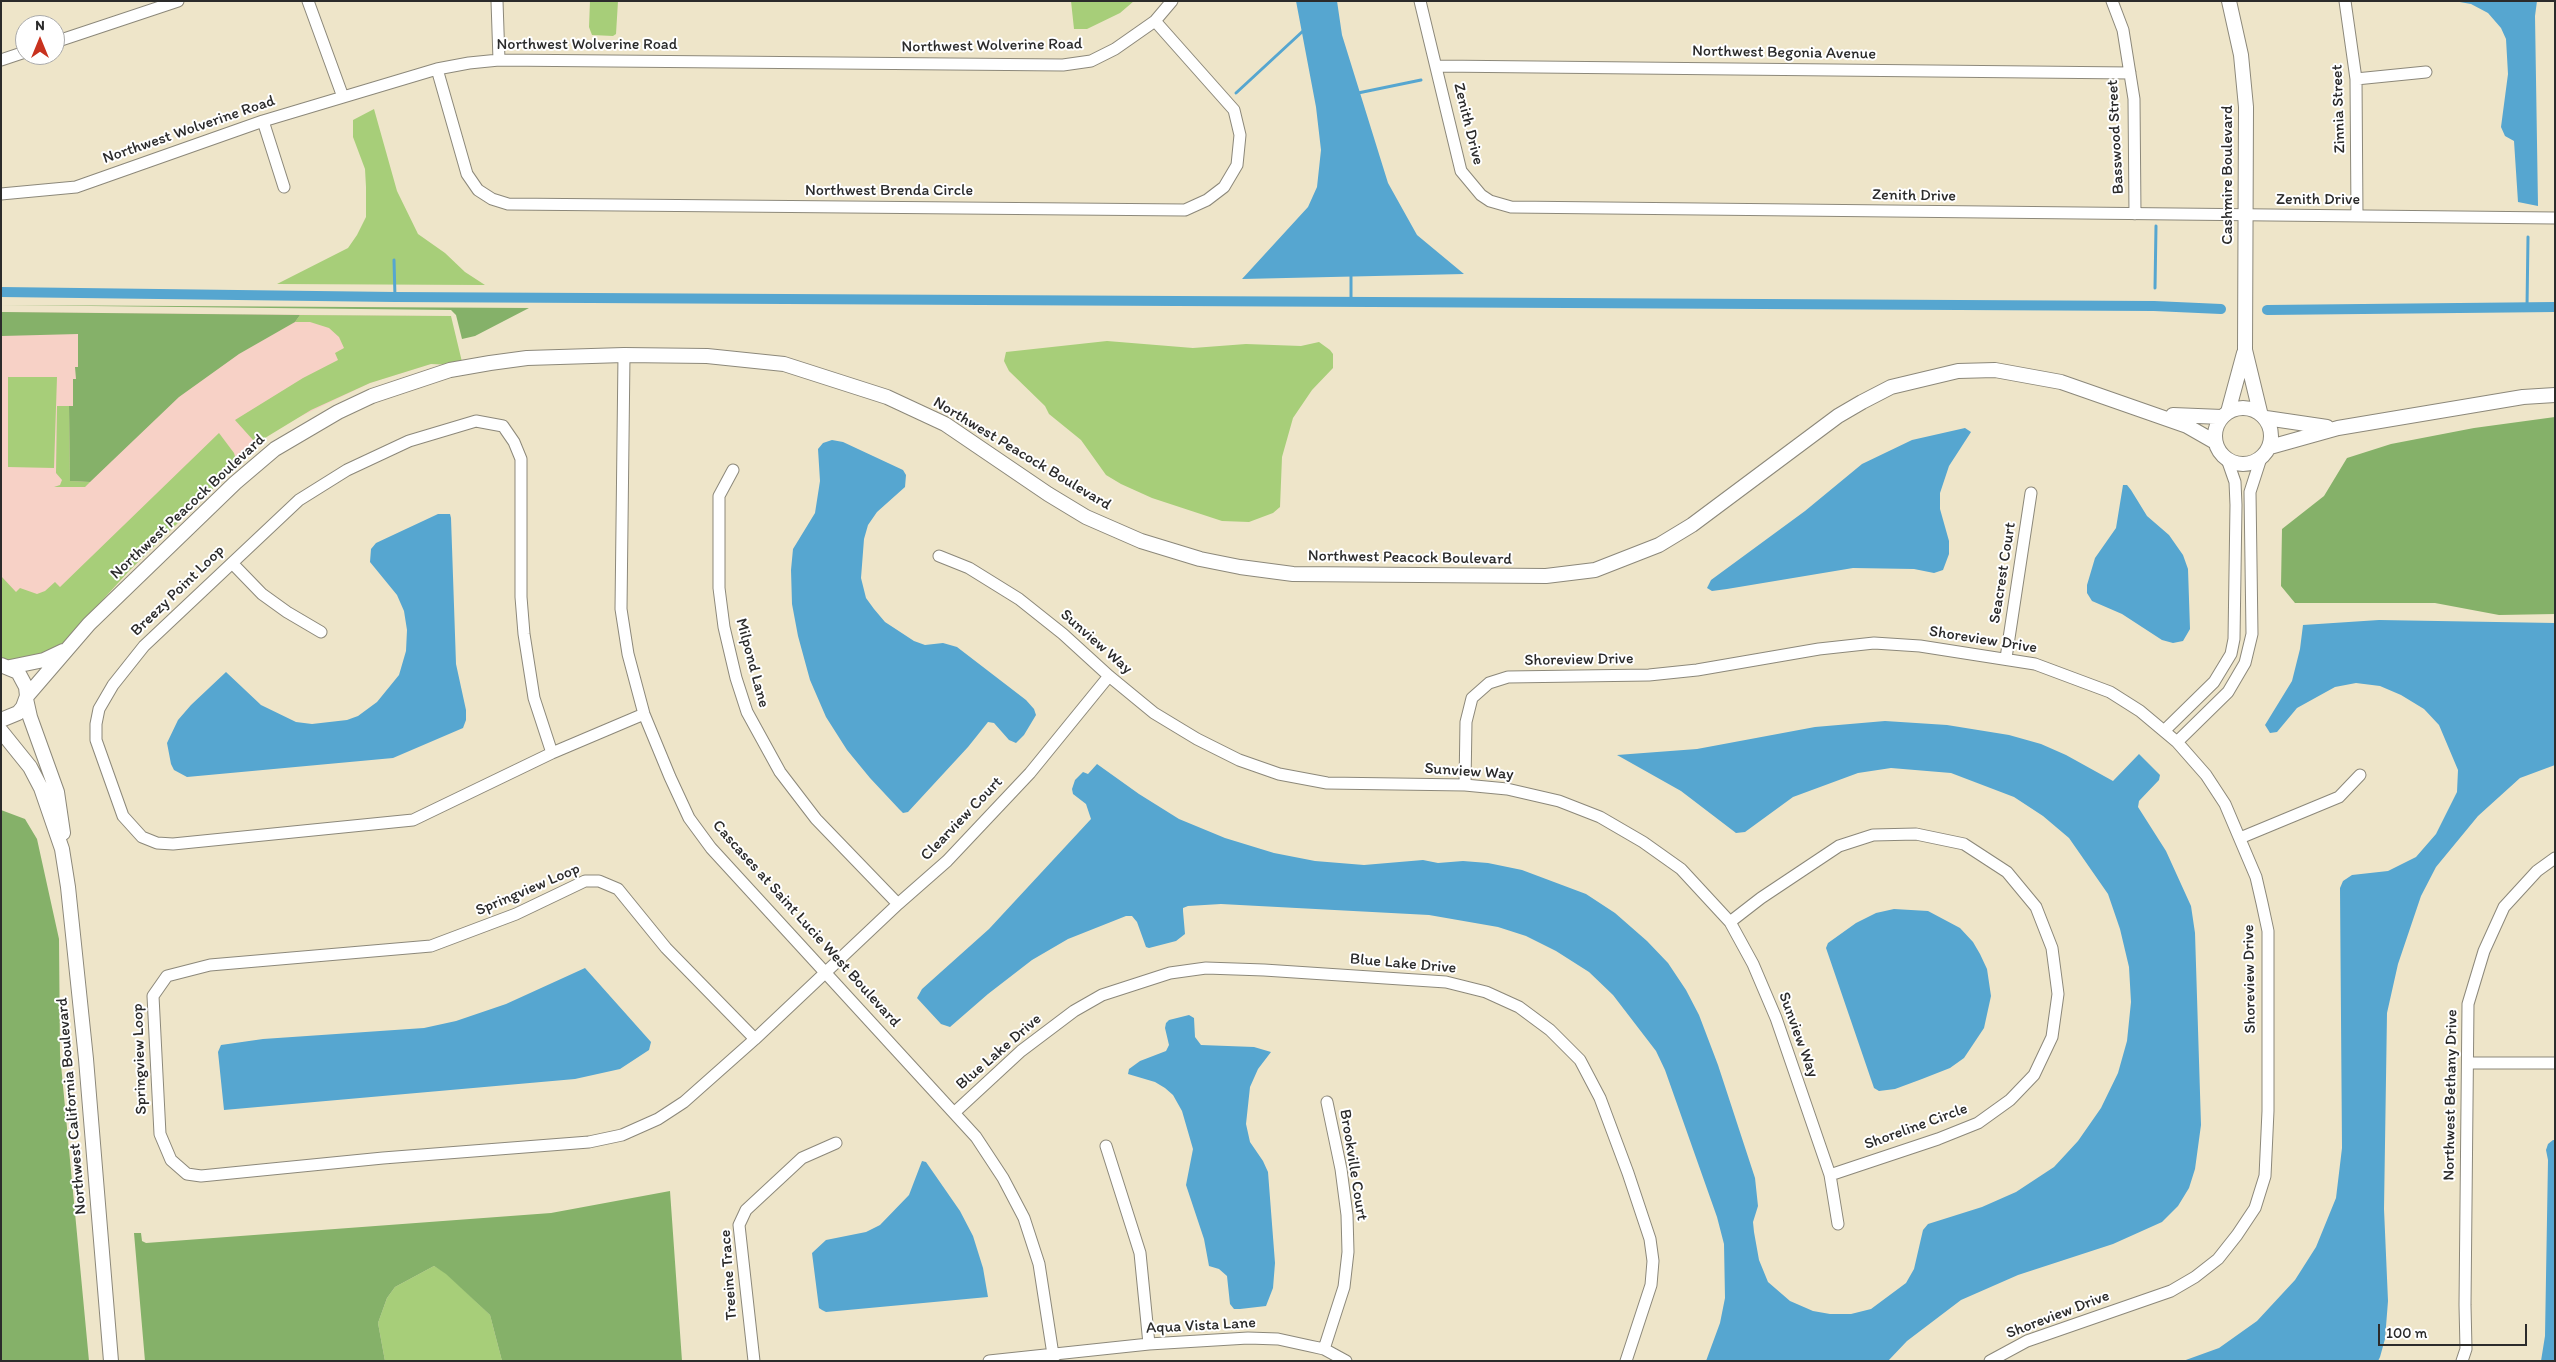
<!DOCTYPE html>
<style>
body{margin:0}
#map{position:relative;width:2556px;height:1362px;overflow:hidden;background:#eee5c9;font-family:Itim,sans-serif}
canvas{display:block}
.frame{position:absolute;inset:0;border:2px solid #2b2b2b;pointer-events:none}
.north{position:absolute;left:15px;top:15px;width:50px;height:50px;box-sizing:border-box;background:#fff;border:1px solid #aaa;border-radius:50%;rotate:0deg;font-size:14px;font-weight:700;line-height:20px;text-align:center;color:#2b2b2b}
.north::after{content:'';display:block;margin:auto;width:18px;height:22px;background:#c8321e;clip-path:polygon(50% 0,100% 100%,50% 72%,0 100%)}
.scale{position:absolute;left:2378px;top:1324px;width:149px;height:22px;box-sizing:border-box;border:2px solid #2b2b2b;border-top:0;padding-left:6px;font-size:15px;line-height:18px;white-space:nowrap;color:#2b2b2b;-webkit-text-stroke:4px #fff;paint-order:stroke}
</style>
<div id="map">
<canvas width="2556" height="1362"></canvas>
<div class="frame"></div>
<div class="north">N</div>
<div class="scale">100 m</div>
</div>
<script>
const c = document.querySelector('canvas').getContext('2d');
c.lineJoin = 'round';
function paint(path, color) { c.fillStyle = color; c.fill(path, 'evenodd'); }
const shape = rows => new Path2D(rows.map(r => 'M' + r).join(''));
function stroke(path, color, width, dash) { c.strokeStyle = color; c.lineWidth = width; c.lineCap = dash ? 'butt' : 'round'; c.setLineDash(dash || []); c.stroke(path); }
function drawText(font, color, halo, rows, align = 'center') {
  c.font = font + ' Itim,sans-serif'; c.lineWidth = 4; c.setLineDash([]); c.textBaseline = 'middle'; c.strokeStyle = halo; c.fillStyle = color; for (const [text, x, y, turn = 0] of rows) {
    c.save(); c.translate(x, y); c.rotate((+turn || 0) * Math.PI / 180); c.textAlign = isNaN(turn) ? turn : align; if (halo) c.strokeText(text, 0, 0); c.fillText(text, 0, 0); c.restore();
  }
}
paint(shape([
 [1,312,451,316,453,365,431,364,370,383,293,420,260,441,129,571,68,638,4,658,1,656]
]), '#f7d1c6');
paint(shape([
 [590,1,618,1,616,34,613,36,592,35,589,27],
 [1071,1,1134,1,1120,13,1087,29,1074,29],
 [374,109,397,191,418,234,445,253,465,272,485,285,277,284,348,248,357,235,366,217,366,187,365,169,353,137,353,120],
 [300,315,451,316,462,362,453,365,431,364,370,383,311,410,260,441,253,440,235,420,303,378,338,360,335,353,344,348,339,337,329,328,310,322,295,322],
 [1107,341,1193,348,1246,344,1301,346,1319,342,1330,350,1333,354,1333,368,1312,390,1293,418,1282,457,1280,507,1273,513,1249,522,1222,521,1152,498,1121,484,1106,475,1081,440,1049,414,1045,406,1009,371,1004,361,1006,352],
 [8,377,57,377,54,468,8,467],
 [57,406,69,406,70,481,90,482,85,487,54,487,60,485,62,480,56,473],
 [219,433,234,453,237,463,234,468,129,571,58,649,44,655,10,661,1,657,1,576,16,592,20,588,37,594,45,591,55,582,60,587],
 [434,1266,446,1273,490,1315,502,1361,385,1361,378,1323,387,1298,395,1287]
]), '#a7ce79');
paint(shape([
 [1,305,529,308,475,336,462,339,456,315,451,310],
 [2,312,300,315,295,322,239,354,179,397,90,482,70,481,69,406,73,406,73,379,76,379,75,367,78,367,78,334,2,336],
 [2555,417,2555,614,2499,615,2435,603,2295,603,2281,586,2282,529,2324,496,2347,458,2391,444,2474,428],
 [1,810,25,819,37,839,59,939,60,1054,89,1361,1,1361],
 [670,1191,682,1361,502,1361,490,1315,446,1274,434,1266,395,1287,387,1298,378,1323,385,1361,145,1361,134,1233,141,1233,142,1241,146,1243,551,1213]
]), '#85b169');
paint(shape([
 [1296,1,1337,1,1342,35,1388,183,1417,235,1464,274,1242,279,1308,207,1317,187,1321,150,1316,107],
 [2454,1,2537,1,2535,16,2538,206,2518,202,2514,141,2505,136,2501,127,2508,74,2506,39,2501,28,2488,13,2471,4],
 [1965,428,1971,432,1949,466,1940,493,1940,509,1949,541,1949,554,1943,570,1934,573,1914,569,1853,568,1727,589,1712,591,1707,588,1711,580,1805,511,1862,464,1912,440],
 [832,440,843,442,903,470,906,475,905,487,877,512,868,525,864,539,861,578,866,598,874,609,885,622,914,641,925,645,943,643,957,647,1026,700,1034,709,1036,715,1024,735,1016,743,1009,740,994,723,988,722,968,747,908,812,903,813,899,809,870,778,847,750,826,717,810,680,798,636,792,604,791,570,793,549,815,513,820,481,818,449,823,443],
 [2123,485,2127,485,2131,490,2147,516,2169,535,2183,555,2188,569,2190,629,2183,641,2173,643,2162,640,2122,614,2092,601,2087,593,2087,585,2095,558,2116,528],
 [438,514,450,514,451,518,456,664,466,710,466,720,463,728,393,758,187,777,174,770,171,764,167,743,178,720,191,705,226,672,261,705,296,722,312,724,347,720,358,716,377,702,399,675,406,651,407,630,404,611,397,595,370,562,371,549,376,543],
 [2379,620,2555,623,2555,765,2520,778,2478,816,2436,867,2421,896,2398,964,2387,1013,2384,1209,2388,1301,2385,1339,2380,1357,2378,1361,2183,1361,2219,1348,2257,1321,2295,1280,2316,1247,2336,1198,2342,1148,2340,888,2343,881,2352,875,2388,871,2416,857,2436,834,2457,792,2458,770,2439,725,2424,709,2401,695,2380,686,2356,683,2335,687,2297,708,2277,732,2270,733,2265,725,2292,681,2300,649,2303,625],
 [1885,721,1947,725,2009,735,2041,744,2066,755,2113,781,2139,754,2160,775,2159,780,2139,801,2138,807,2166,851,2191,906,2195,933,2201,1125,2195,1169,2189,1188,2178,1206,2162,1222,2113,1244,2018,1275,1961,1300,1907,1341,1888,1361,1706,1361,1720,1323,1725,1298,1724,1244,1717,1217,1665,1070,1656,1051,1613,995,1589,972,1556,951,1526,936,1498,927,1429,915,1221,904,1188,906,1183,908,1183,911,1185,934,1176,941,1149,948,1146,947,1137,922,1132,916,1126,916,1068,939,1032,960,988,994,950,1027,941,1024,917,998,922,989,989,929,1091,819,1086,804,1073,794,1072,789,1075,780,1083,772,1088,774,1097,764,1139,794,1179,819,1225,838,1274,853,1315,861,1364,865,1423,860,1438,863,1463,861,1488,863,1522,870,1586,894,1615,913,1647,941,1668,963,1686,990,1699,1015,1718,1065,1755,1178,1758,1206,1753,1222,1754,1232,1759,1260,1768,1282,1790,1301,1813,1311,1830,1314,1851,1314,1871,1309,1906,1283,1914,1269,1923,1230,1928,1224,1982,1207,2016,1192,2054,1167,2078,1141,2101,1108,2118,1073,2127,1041,2131,1002,2129,967,2120,929,2108,894,2069,838,2043,816,2014,797,1951,773,1891,768,1858,773,1793,797,1745,832,1736,833,1681,791,1617,755,1697,749,1815,727],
 [1894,909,1928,911,1960,928,1973,942,1980,954,1987,969,1991,996,1984,1028,1964,1058,1950,1068,1922,1079,1895,1089,1879,1091,1874,1088,1826,948,1828,943,1856,923,1876,913],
 [585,968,651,1042,649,1050,620,1069,575,1079,224,1110,218,1052,221,1045,263,1039,424,1028,456,1021,506,1004],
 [1189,1015,1194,1018,1195,1037,1201,1045,1254,1047,1271,1052,1258,1069,1250,1087,1246,1124,1250,1142,1263,1161,1268,1172,1275,1263,1273,1288,1266,1306,1240,1309,1234,1309,1230,1304,1227,1276,1219,1269,1209,1266,1204,1239,1186,1185,1193,1149,1182,1111,1173,1095,1165,1088,1155,1082,1128,1074,1129,1069,1140,1061,1166,1051,1169,1045,1165,1028,1166,1023,1169,1020],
 [2553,1140,2555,1140,2555,1361,2541,1361,2545,1336,2548,1160,2546,1150,2548,1144],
 [922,1161,926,1162,960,1211,973,1236,983,1268,988,1297,826,1312,822,1310,819,1308,812,1253,826,1240,866,1232,880,1225,909,1195]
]), '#56a6d0');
stroke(shape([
 [1236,93,1303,31],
 [1358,93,1421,80],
 [394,260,395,297],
 [2155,288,2156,226],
 [1351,303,1351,273],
 [2527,307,2528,237]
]), '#56a6d0', 3);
stroke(shape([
 [1,292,395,297,2154,306,2221,309],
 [2267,310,2555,307]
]), '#56a6d0', 10);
const minor = shape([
 [308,1,343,97],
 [497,1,499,60],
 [1420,1,1461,171,1481,195,1490,201,1511,207,2555,218],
 [2112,1,2123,30,2134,99,2135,214],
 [2345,1,2356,79,2357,216],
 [55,42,178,1],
 [1,60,25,52],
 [1438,66,2130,73],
 [437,69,467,174,478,190,492,199,508,204,1185,210,1207,200,1224,187,1237,165,1240,135,1234,110,1155,21],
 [2356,79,2426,72],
 [263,121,284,187],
 [1,194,76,187,263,121,437,69,469,63,499,60,1063,65,1091,61,1115,49,1155,21,1172,1],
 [624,355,621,609,628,654,644,714,670,777,689,818,711,848,976,1137,1003,1178,1024,1218,1039,1264,1054,1361],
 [733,470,719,496,719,588,724,627,736,678,747,712,780,772,816,819,898,904],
 [939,556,969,568,1019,599,1063,634,1109,676,1154,713,1197,739,1239,760,1279,774,1327,783,1465,785,1507,789,1559,801,1600,817,1643,842,1681,869,1730,922,1753,964,1776,1018,1830,1175,1838,1224],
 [232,563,262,594,287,612,321,632],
 [2006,658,2031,493],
 [2165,730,2214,682,2231,654,2234,639,2236,505,2235,482,2227,459],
 [2177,742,2228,692,2245,663,2252,634,2250,492,2261,458],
 [552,753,534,698,524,634,521,597,521,459,514,442,503,426,476,421,409,441,347,470,299,500,144,646,113,685,99,709,96,724,96,740,123,816,142,837,157,843,173,844,413,820,552,753,644,714],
 [1465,785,1466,722,1472,698,1489,683,1508,677,1649,675,1697,670,1819,649,1874,643,1920,646,2035,664,2110,692,2140,711,2177,742,2206,775,2225,804,2256,877,2262,903,2268,931,2268,1111,2265,1176,2255,1208,2237,1235,2218,1259,2195,1277,2171,1291,2027,1341,1990,1361],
 [2240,838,2339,797,2360,775],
 [1730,922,1761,898,1839,846,1873,835,1916,834,1964,844,2007,872,2036,907,2052,948,2058,994,2052,1037,2034,1075,2010,1100,1978,1123,1938,1139,1830,1175],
 [755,1039,666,948,618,889,599,881,585,881,516,914,431,946,210,965,167,976,153,996,160,1134,171,1160,187,1174,201,1176,383,1158,589,1142,622,1135,658,1119,684,1102,755,1039,898,904,947,861,1030,773,1109,676],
 [2468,1063,2555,1063],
 [955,1112,1021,1051,1074,1011,1102,995,1170,973,1206,968,1264,970,1446,982,1486,992,1519,1007,1550,1030,1580,1060,1600,1098,1628,1173,1650,1239,1653,1261,1651,1285,1626,1361],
 [1106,1146,1140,1253,1149,1344],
 [1324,1349,1344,1287,1348,1252,1347,1215,1341,1169,1327,1102],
 [754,1361,739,1225,746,1210,802,1158,836,1143],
 [989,1361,1149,1344,1248,1338,1278,1339,1310,1346,1324,1349,1346,1361],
 [2462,1361,2466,1349,2465,1305,2468,1004,2484,951,2504,907,2537,871,2555,858]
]);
const tertiary = shape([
 [2229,1,2241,55,2246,107,2245,350,2260,412],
 '2215 436a28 28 0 1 1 56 0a28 28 0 1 1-56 0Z',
 [2228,412,2244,353],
 [2173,415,2222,417],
 [2266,418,2327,427],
 [2270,447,2338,428,2523,397,2555,395],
 [1,665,18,672,26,687,27,696,23,707,18,713,1,720],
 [10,667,44,660,63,651],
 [27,696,89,624,235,483,275,449,338,412,372,396,450,370,490,363,527,358,624,355,707,356,784,364,887,397,945,424,1048,494,1086,517,1141,541,1200,559,1240,567,1293,574,1546,576,1595,570,1659,545,1692,525,1838,416,1862,402,1891,387,1958,371,1995,370,2061,382,2187,426,2215,442],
 [26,699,30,717,57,792,63,833],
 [1,731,30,767,41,788,62,849,68,887,86,1059,111,1361]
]);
stroke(minor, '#8c887a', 13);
stroke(tertiary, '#8c887a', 16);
stroke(minor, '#fff', 11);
stroke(tertiary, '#fff', 14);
drawText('16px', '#2b2b2b', '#fff', [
 ["Northwest Wolverine Road",587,45],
 ["Northwest Wolverine Road",992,46,-1],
 ["Northwest Begonia Avenue",1784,53,1],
 ["Zinnia Street",2339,109,-92],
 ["Zenith Drive",1468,124,76],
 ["Northwest Wolverine Road",189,130,-19],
 ["Basswood Street",2116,137,-93],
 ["Cashmire Boulevard",2228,175,-90],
 ["Northwest Brenda Circle",889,191],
 ["Zenith Drive",1914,196,1],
 ["Zenith Drive",2318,200],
 ["Northwest Peacock Boulevard",1022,454,31],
 ["Northwest Peacock Boulevard",188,507,-43],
 ["Northwest Peacock Boulevard",1410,558,1],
 ["Seacrest Court",2003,573,-81],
 ["Breezy Point Loop",178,591,-44],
 ["Shoreview Drive",1983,640,9],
 ["Sunview Way",1096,642,41],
 ["Shoreview Drive",1579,660,-1],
 ["Milpond Lane",752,663,75],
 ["Sunview Way",1469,772,4],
 ["Clearview Court",962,819,-46],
 ["Springview Loop",528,890,-23],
 ["Cascases at Saint Lucie West Boulevard",806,924,48],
 ["Blue Lake Drive",1403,964,5],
 ["Shoreview Drive",2250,979,-91],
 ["Sunview Way",1798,1035,70],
 ["Blue Lake Drive",999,1052,-41],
 ["Springview Loop",140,1059,-92],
 ["Northwest Bethany Drive",2451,1095,-89],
 ["Northwest California Boulevard",72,1106,-95],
 ["Shoreline Circle",1916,1127,-20],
 ["Brookville Court",1353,1165,81],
 ["Treeine Trace",729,1275,-94],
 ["Shoreview Drive",2058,1315,-21],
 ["Aqua Vista Lane",1201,1326,-3]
]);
</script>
